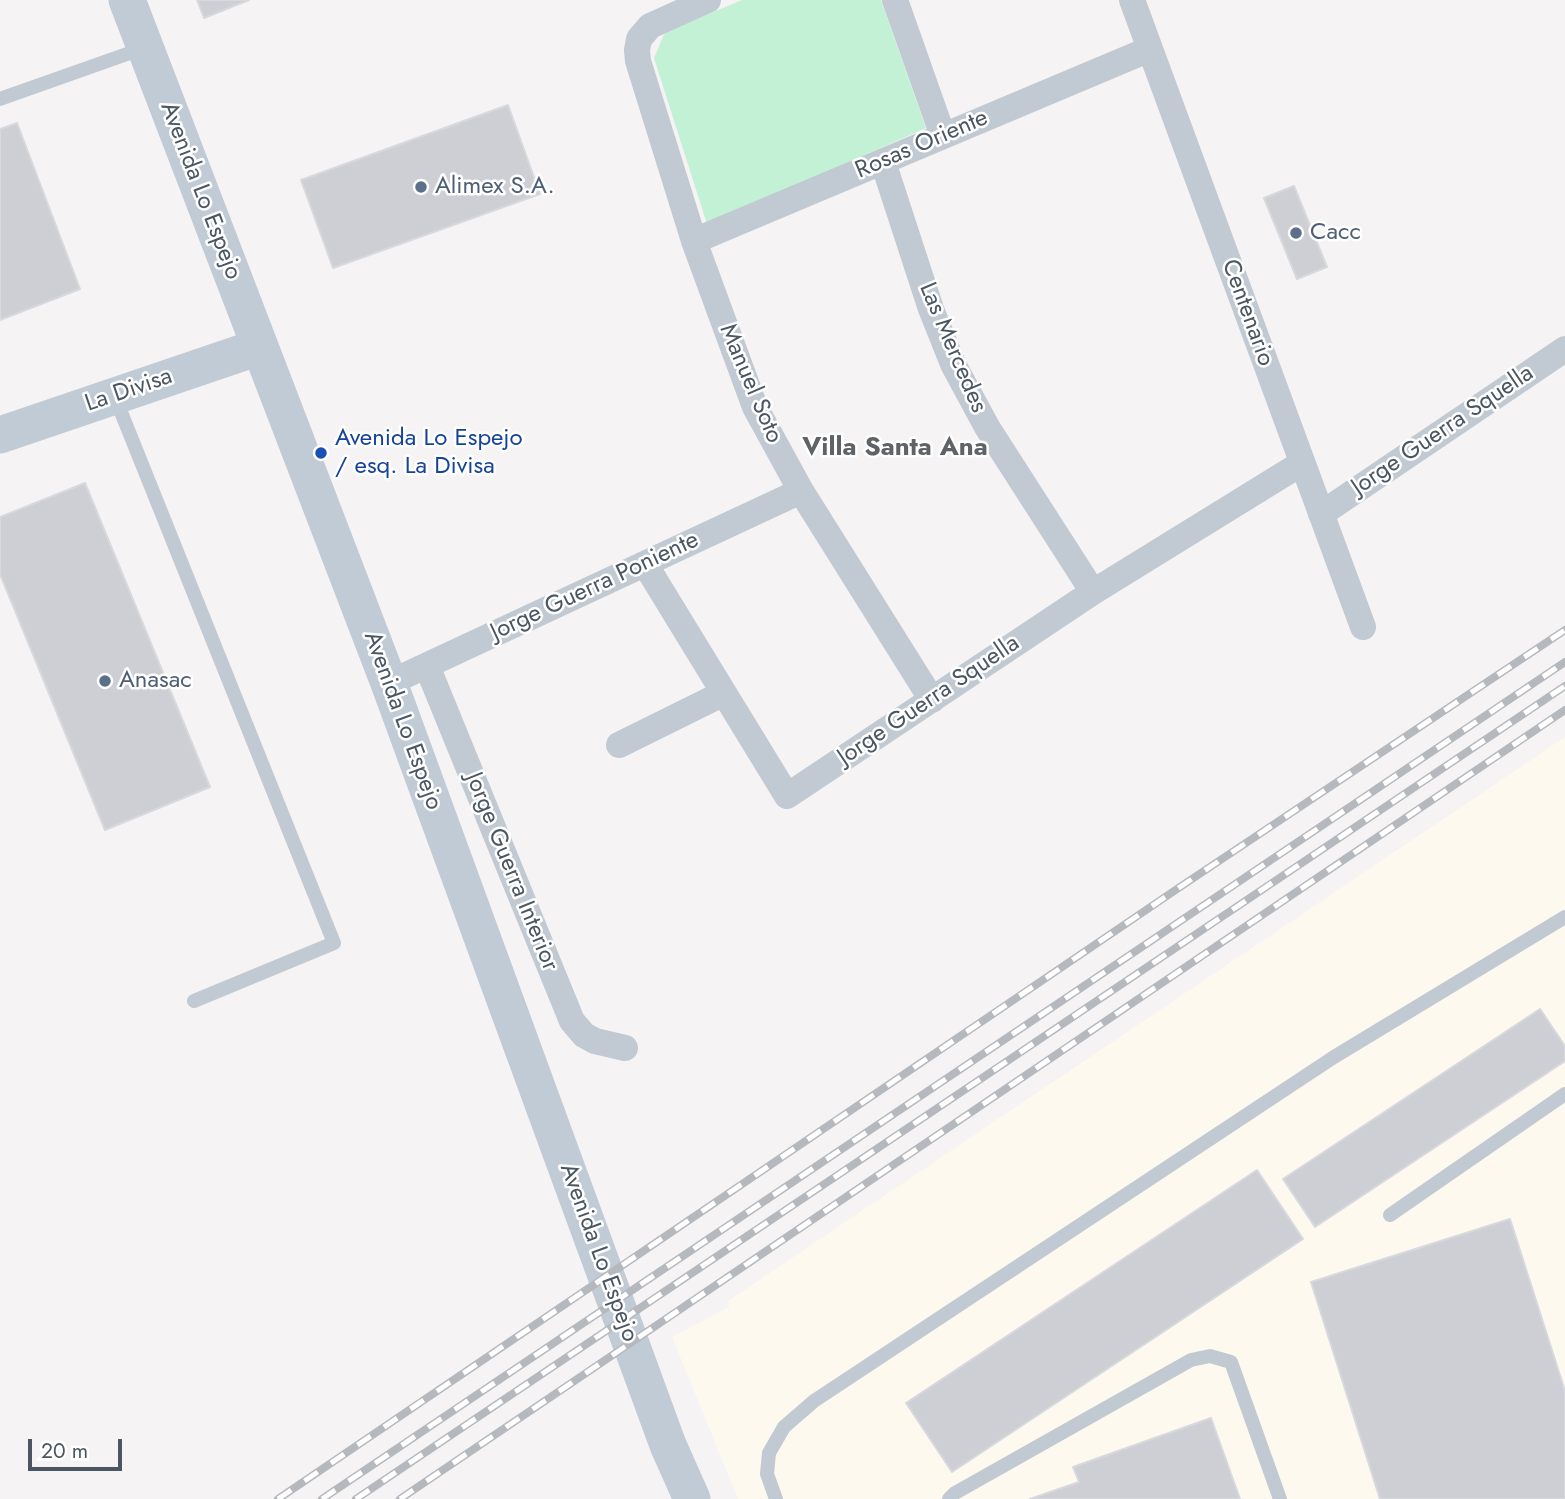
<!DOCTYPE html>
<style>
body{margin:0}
#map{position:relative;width:1565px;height:1499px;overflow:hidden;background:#f5f3f3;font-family:Jost,sans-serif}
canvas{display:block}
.scale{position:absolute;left:28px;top:1439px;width:94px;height:32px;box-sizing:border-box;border:4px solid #4a5661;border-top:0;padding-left:9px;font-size:21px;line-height:24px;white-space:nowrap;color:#4a5661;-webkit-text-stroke:5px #fff;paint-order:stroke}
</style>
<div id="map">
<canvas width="1565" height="1499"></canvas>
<div class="scale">20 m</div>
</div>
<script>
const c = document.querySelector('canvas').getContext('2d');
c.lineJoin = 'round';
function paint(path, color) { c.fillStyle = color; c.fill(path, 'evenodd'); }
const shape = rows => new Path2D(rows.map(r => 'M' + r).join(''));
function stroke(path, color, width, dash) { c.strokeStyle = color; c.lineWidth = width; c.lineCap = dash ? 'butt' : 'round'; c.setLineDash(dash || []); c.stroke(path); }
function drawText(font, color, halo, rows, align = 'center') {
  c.font = font + ' Jost,sans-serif'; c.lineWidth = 5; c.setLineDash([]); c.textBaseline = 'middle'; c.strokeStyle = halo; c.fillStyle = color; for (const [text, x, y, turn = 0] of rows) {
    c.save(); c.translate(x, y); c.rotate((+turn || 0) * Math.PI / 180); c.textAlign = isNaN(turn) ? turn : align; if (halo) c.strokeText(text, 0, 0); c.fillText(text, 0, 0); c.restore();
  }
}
paint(shape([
 [1565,737,1565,1499,738,1499,672,1337,729,1307,728,1301]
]), '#fdf9ef');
paint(shape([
 [742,0,881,0,926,128,707,224,654,58,665,32]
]), '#c3f1d5');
const building = shape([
 [197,0,249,0,204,18,197,0],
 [508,105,540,194,333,268,301,180,508,105],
 [17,123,80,289,0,320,0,129,17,123],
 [1294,186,1327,267,1297,279,1264,198,1294,186],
 [85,483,210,787,105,830,0,574,0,517,85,483],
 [1540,1009,1565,1046,1565,1061,1315,1227,1283,1179,1540,1009],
 [1257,1170,1303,1239,952,1472,906,1403,1257,1170],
 [1510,1219,1565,1391,1565,1499,1380,1499,1311,1282,1510,1219],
 [1211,1418,1240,1499,1030,1499,1079,1482,1073,1467,1211,1418]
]);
paint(building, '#cdcfd5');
stroke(building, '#d7d9de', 2);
stroke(shape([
 [0,99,144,48],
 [115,397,334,943,194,1001],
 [1390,1215,1565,1094],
 [776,1499,767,1474,769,1453,784,1427,814,1401,1334,1057,1565,917],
 [949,1499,955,1493,1191,1360,1210,1356,1231,1362,1280,1499]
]), '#c1cad2', 14);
stroke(shape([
 [708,0,650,26,639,39,637,50,638,61,694,241,755,407,801,491,932,700],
 [895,0,943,136],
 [1132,0,1363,627],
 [883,162,931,309,953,364,987,427,1093,592],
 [694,241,1150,49],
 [1321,514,1565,349],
 [645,564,787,796,1093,592,1302,463],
 [427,666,572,1021,584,1035,595,1041,625,1048],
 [389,683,801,491],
 [619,745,724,693]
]), '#c1cad2', 26);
stroke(shape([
 [127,0,389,683,668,1445,692,1499],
 [0,435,259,347]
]), '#c1cbd6', 37);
const rail = shape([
 [278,1499,1177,889,1565,630],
 [322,1499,1565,662],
 [356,1499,1565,686],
 [400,1499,1565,710]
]);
stroke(rail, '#b5b8bd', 8);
stroke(rail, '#fff', 5, [16]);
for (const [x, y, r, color] of [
 [421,187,7,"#5c6f8a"],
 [1296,233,7,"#5c6f8a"],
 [321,453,7,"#1a4fb4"],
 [105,681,7,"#5c6f8a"]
]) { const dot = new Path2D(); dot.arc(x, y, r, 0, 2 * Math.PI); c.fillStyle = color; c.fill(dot); stroke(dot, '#fff', 2.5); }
drawText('24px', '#4a5661', '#fff', [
 ["Rosas Oriente",922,145,-23],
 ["Avenida Lo Espejo",200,191,69],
 ["Centenario",1247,313,70],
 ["Las Mercedes",952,348,67],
 ["Manuel Soto",750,384,67],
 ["La Divisa",129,391,-19],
 ["Jorge Guerra Squella",1443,431,-34],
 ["Jorge Guerra Poniente",595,587,-25],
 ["Jorge Guerra Squella",929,701,-34],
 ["Avenida Lo Espejo",402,721,70],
 ["Jorge Guerra Interior",511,872,68],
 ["Avenida Lo Espejo",598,1253,70]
]);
drawText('24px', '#4e5e75', '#fff', [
 ["Alimex S.A.",435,187],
 ["Cacc",1310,233],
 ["Anasac",119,681]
], 'left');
drawText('24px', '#164399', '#fff', [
 ["Avenida Lo Espejo",335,439],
 ["/ esq. La Divisa",335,467]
], 'left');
drawText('bold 26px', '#5f6368', '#fff', [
 ["Villa Santa Ana",895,449]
]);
</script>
